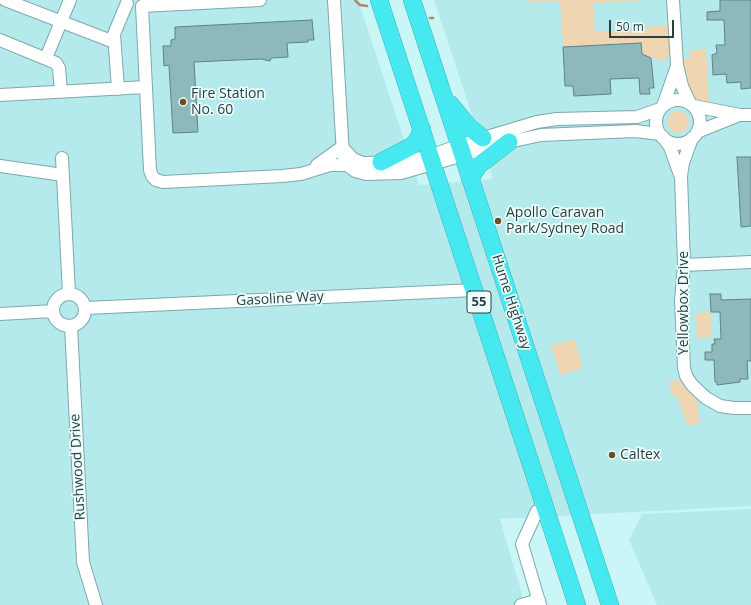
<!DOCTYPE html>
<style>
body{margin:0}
#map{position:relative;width:751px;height:605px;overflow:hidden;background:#caf6f8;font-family:"Open Sans",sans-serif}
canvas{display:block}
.scale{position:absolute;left:609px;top:20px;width:65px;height:18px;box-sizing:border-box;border:2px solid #2c3e3e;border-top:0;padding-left:5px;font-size:12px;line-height:14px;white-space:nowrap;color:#2c3e3e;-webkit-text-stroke:3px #ecfefe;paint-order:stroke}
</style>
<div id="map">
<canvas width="751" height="605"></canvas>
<div class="scale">50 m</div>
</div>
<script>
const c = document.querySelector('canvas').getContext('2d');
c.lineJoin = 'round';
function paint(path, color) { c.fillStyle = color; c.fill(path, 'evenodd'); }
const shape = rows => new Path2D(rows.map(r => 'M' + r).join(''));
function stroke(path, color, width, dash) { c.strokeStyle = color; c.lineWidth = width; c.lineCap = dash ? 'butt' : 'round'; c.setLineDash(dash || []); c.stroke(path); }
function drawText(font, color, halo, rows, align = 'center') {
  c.font = font + ' "Open Sans",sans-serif'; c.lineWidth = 3.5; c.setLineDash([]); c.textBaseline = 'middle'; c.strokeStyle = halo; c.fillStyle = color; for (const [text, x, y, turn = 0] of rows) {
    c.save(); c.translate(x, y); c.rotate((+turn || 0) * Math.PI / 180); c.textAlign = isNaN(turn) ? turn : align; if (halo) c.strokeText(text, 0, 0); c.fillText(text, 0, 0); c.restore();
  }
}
paint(shape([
 [0,0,358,0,419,185,493,179,434,0,751,0,751,506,500,519,525,605,0,605],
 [751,509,751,605,657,605,629,540,642,514]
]), '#b4eaec');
paint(shape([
 [527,0,649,0,593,3,595,32,647,30,647,26,667,25,669,28,671,56,661,61,642,54,641,43,563,47,560,1,527,2],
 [706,49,709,104,695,98,689,93,682,59,690,58,690,50],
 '667 122a11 11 0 1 1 22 0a11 11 0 1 1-22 0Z',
 [711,312,712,337,697,338,696,313],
 [574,339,582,363,579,369,561,375,551,346],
 [680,380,685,388,696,397,700,424,687,425,677,396,672,396,669,381]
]), '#f0d5b2');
stroke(shape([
 [355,0,360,5,367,6],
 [430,18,433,18]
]), '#af8c60', 2.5);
const building = shape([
 [720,0,751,0,751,88,741,89,741,82,727,83,726,74,713,75,712,55,717,53,716,45,725,45,724,20,707,20,707,12,720,11,720,0],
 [312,20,314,40,308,40,308,42,287,43,288,57,271,58,270,61,261,59,194,62,198,132,173,133,169,65,164,66,163,46,171,46,171,40,175,39,175,27,312,20],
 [641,43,642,54,651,58,654,88,649,88,650,94,640,94,639,78,610,79,611,94,574,96,573,86,565,86,563,47,641,43],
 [737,157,751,157,751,226,741,227,737,157],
 [710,294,721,294,721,300,751,299,751,361,747,361,748,379,740,379,740,382,717,385,717,382,715,382,714,360,705,360,705,352,712,352,712,344,715,344,714,339,721,339,720,312,711,312,710,294]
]);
paint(building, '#8eb9bb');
stroke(building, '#5b8486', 1);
const minor = shape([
 [5,0,114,42],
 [260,0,142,6,150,170,152,176,156,180,163,182,282,176,301,174,330,165,347,165],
 [334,0,343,155,347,165,355,171,366,174,401,173,509,142,541,135,635,131,660,134],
 [673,0,677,65,682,86,690,103],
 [0,40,56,63,59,68,61,92],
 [46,58,70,0],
 [118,89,114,34,127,3],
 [0,95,146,87],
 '656 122a22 22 0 1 1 44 0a22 22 0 1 1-44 0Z',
 [663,106,677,66],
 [694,106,740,115,751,115],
 [697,132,737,116],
 [663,137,670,147,680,175],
 [692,138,683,163,681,176,684,265,681,301,684,368,686,376,692,385,706,398,720,406,734,408,751,408],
 [343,148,353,159,363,163,402,162,430,156,460,145,537,122,557,119,637,117,660,109],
 [62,158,69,293],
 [317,165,342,147],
 [0,166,63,175],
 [684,265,751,262],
 '53 310a16 16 0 1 1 32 0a16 16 0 1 1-32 0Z',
 [86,308,475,290],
 [0,314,53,311],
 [71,326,83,562,96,605],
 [521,605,539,600],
 [540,605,522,544,537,511,546,509]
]);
const highway = shape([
 [379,0,577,605],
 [412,0,610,605],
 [450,104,469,127,483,138],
 [381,162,412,146,418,139,422,129],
 [470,179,478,166,509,142]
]);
stroke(minor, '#7ea8aa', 14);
stroke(highway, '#3eadb2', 18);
stroke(minor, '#fff', 12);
stroke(highway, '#47e9f0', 17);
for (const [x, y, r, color] of [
 [183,102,4,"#6e4f24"],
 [498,221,4,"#6e4f24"],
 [612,455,4,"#6e4f24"]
]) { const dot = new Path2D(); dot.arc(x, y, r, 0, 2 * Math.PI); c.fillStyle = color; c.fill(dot); stroke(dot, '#ecfefe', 1.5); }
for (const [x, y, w] of [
 [479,302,24]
]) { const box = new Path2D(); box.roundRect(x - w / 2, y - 11, w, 22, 3); c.fillStyle = '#ecfefe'; c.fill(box); stroke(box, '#2c3e3e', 1); }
drawText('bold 13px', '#2c3e3e', null, [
 ["55",479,302]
]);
drawText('14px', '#2c3e3e', '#ecfefe', [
 ["Fire Station",191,94],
 ["No. 60",191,110],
 ["Apollo Caravan",506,213],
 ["Park/Sydney Road",506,229],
 ["Caltex",620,455]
], 'left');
drawText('14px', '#2c3e3e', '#ecfefe', [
 ["Gasoline Way",280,299,-3],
 ["Hume Highway",511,302,72],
 ["Yellowbox Drive",684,303,-90],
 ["Rushwood Drive",78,467,-93]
]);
</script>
